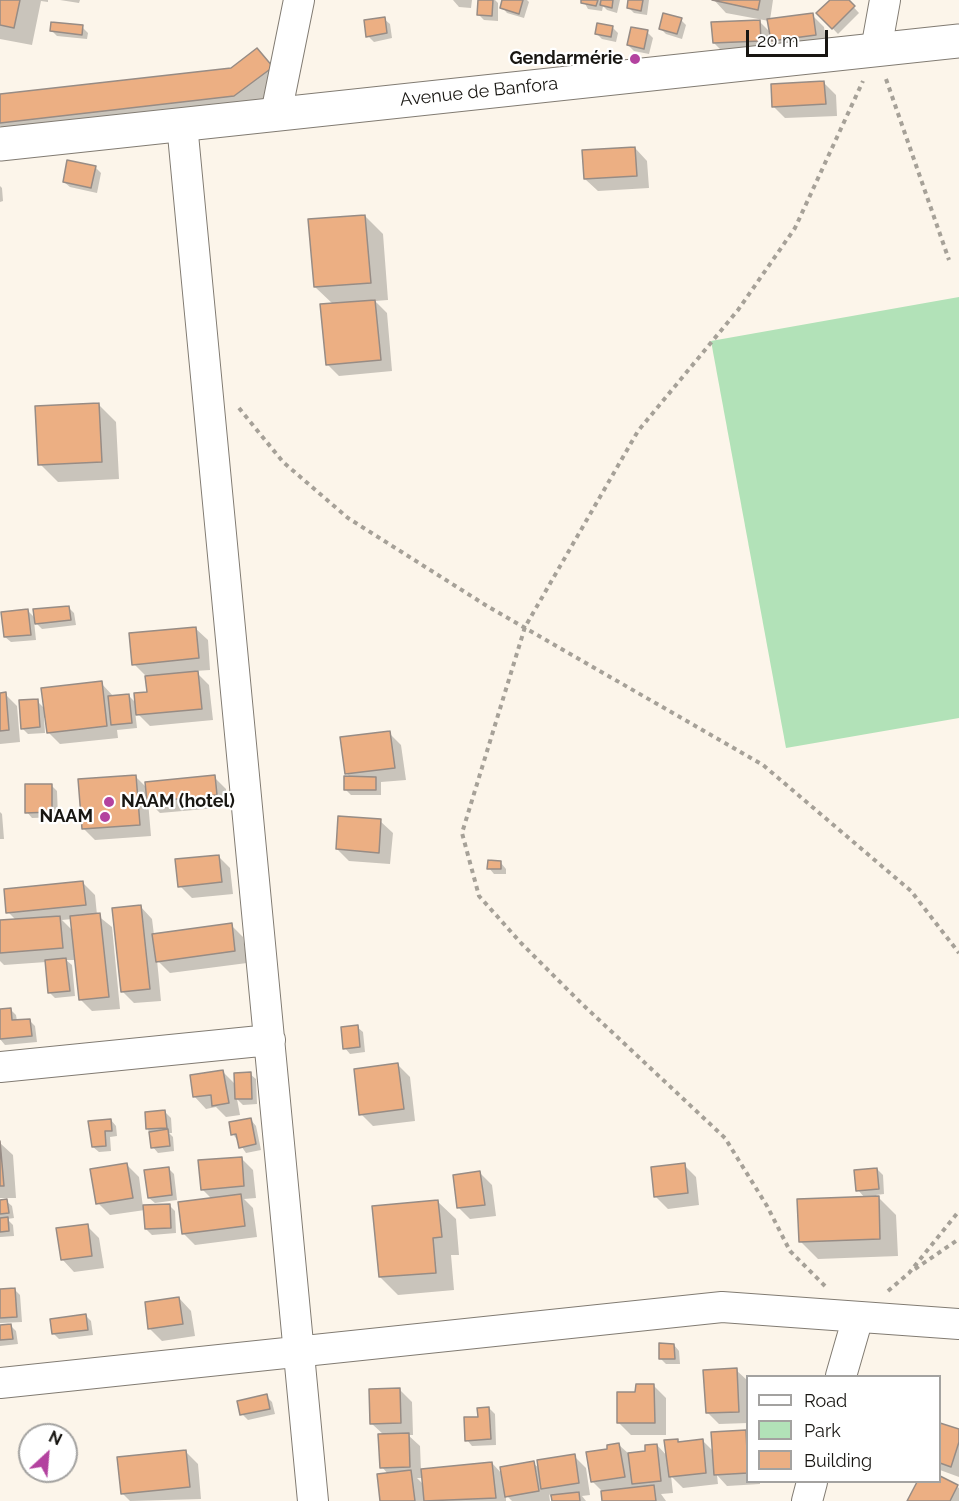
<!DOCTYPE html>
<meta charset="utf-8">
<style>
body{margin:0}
#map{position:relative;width:959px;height:1501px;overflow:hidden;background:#fcf5ea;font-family:Raleway,sans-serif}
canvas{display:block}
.legend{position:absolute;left:746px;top:1375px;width:195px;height:108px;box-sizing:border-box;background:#fff;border:2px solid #a3a2a0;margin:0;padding:8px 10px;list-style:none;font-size:18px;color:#181612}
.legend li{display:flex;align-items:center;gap:12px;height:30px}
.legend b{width:30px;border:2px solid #a3a2a0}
.north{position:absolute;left:18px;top:1423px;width:60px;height:60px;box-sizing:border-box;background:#fff;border:2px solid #a3a2a0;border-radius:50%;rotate:26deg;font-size:16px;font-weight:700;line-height:24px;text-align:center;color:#181612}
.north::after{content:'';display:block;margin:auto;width:21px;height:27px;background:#b3429f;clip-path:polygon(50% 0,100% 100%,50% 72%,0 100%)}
.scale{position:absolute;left:746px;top:30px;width:82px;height:27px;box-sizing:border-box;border:3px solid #181612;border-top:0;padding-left:8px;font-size:18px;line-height:21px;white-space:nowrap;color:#181612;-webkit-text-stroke:4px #fff;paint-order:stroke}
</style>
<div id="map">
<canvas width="959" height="1501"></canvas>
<ul class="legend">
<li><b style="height:8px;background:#fff"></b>Road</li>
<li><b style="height:16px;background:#b2e2b8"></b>Park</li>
<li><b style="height:16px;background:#ecaf83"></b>Building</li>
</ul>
<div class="north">N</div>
<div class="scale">20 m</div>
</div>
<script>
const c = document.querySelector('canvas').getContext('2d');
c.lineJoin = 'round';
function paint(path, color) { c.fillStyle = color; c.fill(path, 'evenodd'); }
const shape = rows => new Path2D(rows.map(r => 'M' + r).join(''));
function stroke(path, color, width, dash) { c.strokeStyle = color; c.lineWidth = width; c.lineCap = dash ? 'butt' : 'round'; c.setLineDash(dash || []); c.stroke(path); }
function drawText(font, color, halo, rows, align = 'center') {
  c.font = font + ' Raleway,sans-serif'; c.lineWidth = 4.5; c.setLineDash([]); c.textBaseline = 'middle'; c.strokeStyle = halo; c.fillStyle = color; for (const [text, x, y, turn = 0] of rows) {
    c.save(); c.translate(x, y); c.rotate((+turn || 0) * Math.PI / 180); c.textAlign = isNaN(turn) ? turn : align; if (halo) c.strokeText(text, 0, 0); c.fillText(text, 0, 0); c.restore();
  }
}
paint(shape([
 [959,297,959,718,786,748,711,341]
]), '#b2e2b8');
paint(shape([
 [0,0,48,0,48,2,41,1,32,45,0,39],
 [60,0,80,0,79,3],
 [453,0,472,0,471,8,459,7],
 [479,0,495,0,498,3,498,21,484,20,478,14],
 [504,0,527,0,529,2,524,18,507,13,502,7],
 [583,0,620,0,617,13,607,10,603,6,602,11,588,9],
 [630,0,649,0,647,15,634,13,628,7],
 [714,0,773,0,770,20,812,15,824,27,827,47,784,53,771,40,772,52,726,55,714,43,759,21,771,33,769,21,726,13],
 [832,0,847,0,859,13,838,34,818,13],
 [384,19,390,24,392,38,374,42,368,36],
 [681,20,686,25,682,39,666,34,660,28],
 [82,27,88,33,87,39,57,36,51,30],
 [612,27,618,33,616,42,602,39,596,33],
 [647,32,653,38,649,54,634,51,628,45],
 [257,50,290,85,253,114,15,140,0,126,0,95,231,69],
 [824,83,836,95,837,116,785,118,773,106],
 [635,148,647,161,649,188,598,191,585,179],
 [95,167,101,173,97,193,70,187,64,182],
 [0,186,2,188,3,201,0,202],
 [365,216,383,234,388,300,375,301,387,313,392,371,339,376,327,364,334,305,315,287],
 [98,404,116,422,119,479,58,482,40,464],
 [68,607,74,613,76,625,42,629,34,621,36,640,11,642,5,637,28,611,36,619],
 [195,628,208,640,210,670,195,671,209,685,213,720,150,726,135,711,137,728,117,730,118,738,60,744,48,732,46,717,44,718,45,733,28,734,22,728,37,701,45,709,101,683,114,697,129,696,137,704,148,693,147,677,134,664],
 [0,694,5,694,17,706,20,742,0,744],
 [389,733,401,745,406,780,381,782,381,795,351,795,345,789,351,778,346,773],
 [135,776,147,788,214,777,226,789,228,807,160,813,148,801,151,836,95,840,83,828],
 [51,785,57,791,58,817,32,818,27,812],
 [0,812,2,814,4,839,0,839],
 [380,821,393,833,390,864,349,861,337,849],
 [218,856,230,868,233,894,192,898,180,886],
 [501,863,506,869,506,874,494,874,489,868],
 [83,883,95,895,97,915,112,927,120,1009,92,1011,80,999,76,960,66,960,72,965,75,996,55,998,49,992,46,962,4,965,0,961,0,921,16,920,8,912],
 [72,919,73,931,62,920],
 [140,906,152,919,154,935,231,925,243,937,247,963,170,973,157,960,161,1001,134,1003,122,991],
 [10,1009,16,1015,17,1021,29,1020,35,1026,37,1042,5,1045,0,1039,0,1010],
 [357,1027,363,1032,365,1052,350,1054,345,1048],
 [398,1065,410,1077,415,1121,373,1126,361,1114],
 [223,1072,236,1085,250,1074,256,1079,257,1104,243,1105,237,1099,240,1115,226,1117,216,1107,206,1109,194,1096],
 [165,1112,171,1118,172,1133,169,1133,173,1137,174,1151,158,1153,153,1147,148,1129],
 [111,1120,116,1126,117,1136,110,1137,111,1151,99,1152,93,1147],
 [251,1120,256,1126,261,1150,246,1153,233,1134],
 [0,1143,13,1155,16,1198,0,1198],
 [241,1158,253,1170,256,1198,244,1199,253,1208,257,1237,195,1245,183,1233,212,1199,202,1189],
 [127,1165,139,1177,143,1207,169,1205,175,1211,176,1233,152,1235,146,1229,145,1210,110,1215,98,1203],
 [684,1165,696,1177,699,1205,668,1209,656,1197],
 [168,1168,174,1174,177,1200,155,1203,149,1198],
 [877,1169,883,1175,884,1194,876,1195,896,1215,898,1256,818,1259,800,1241,865,1198,858,1190],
 [480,1173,492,1185,496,1216,470,1219,458,1207],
 [0,1201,6,1201,12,1206,14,1218,7,1219,13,1225,14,1236,0,1237],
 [438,1202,456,1219,459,1255,451,1255,454,1290,398,1295,380,1277],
 [87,1226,99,1238,104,1268,74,1272,62,1259],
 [14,1289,20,1295,22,1322,0,1323,0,1290],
 [179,1298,191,1311,195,1336,162,1341,150,1329],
 [85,1315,91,1321,93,1335,59,1339,53,1333],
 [10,1325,16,1331,18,1344,0,1346,0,1327],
 [674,1345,679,1351,680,1364,666,1364,660,1358],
 [736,1370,748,1381,748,1423,719,1424,707,1412],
 [654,1386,666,1398,666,1435,631,1435,619,1423,637,1393],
 [400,1390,412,1402,413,1435,408,1435,420,1446,421,1471,492,1463,503,1475,533,1463,540,1469,574,1456,586,1468,590,1495,582,1496,586,1501,553,1501,549,1494,550,1501,512,1501,506,1495,506,1501,382,1501,388,1474,382,1467,384,1435,371,1423],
 [417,1478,423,1478,424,1485],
 [266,1396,272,1402,275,1414,248,1420,242,1414],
 [489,1408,495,1414,496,1445,472,1446,467,1440],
 [940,1424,959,1431,959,1477,940,1470],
 [745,1431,748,1434,748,1482,760,1482,760,1484,727,1486,717,1475,718,1484,683,1488,671,1476,673,1493,661,1494,666,1501,603,1501,602,1491,592,1481,609,1451,619,1445,629,1454,647,1452,657,1445,668,1457,666,1442,702,1440,714,1452],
 [186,1452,198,1464,201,1499,130,1501,122,1493],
 [940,1477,959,1488,959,1501,909,1501,918,1482,940,1482]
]), '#0003');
const building = shape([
 [0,0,20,0,14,28,0,25,0,0],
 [478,0,493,0,492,16,477,15,478,0],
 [502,0,523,0,519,14,500,8,502,0],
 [581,0,598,0,596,6,581,3,581,0],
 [601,0,613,0,612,8,600,5,601,0],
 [628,0,643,0,641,11,627,8,628,0],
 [712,0,760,0,758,10,712,0],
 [830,0,849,0,855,6,832,29,816,13,830,0],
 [663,13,682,18,677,34,659,29,663,13],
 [813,13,816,35,771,41,767,19,813,13],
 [385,17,387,33,366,37,364,20,385,17],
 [760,20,761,41,713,43,711,22,760,20],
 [51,22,83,25,82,35,50,31,51,22],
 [597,23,613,26,611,37,595,34,597,23],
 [631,27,648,30,644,49,627,45,631,27],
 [257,48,273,67,234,96,0,123,0,94,231,68,257,48],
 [824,81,826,104,772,107,771,84,824,81],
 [635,147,637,176,584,179,582,150,635,147],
 [67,160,96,166,91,188,63,182,67,160],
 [365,215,371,283,314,287,308,219,365,215],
 [375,300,381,360,326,365,320,304,375,300],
 [99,403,102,462,38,465,35,406,99,403],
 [69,606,71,620,35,624,33,609,69,606],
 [28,609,31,635,4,637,1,612,28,609],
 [196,627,199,658,132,665,129,633,196,627],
 [198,671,202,709,136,715,134,693,147,692,145,676,198,671],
 [102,681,107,726,47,733,41,688,102,681],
 [6,692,9,730,0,731,0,693,6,692],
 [129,694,132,723,111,725,108,696,129,694],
 [38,699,40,727,21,729,19,700,38,699],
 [390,731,395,768,345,774,340,737,390,731],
 [136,775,140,825,82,829,78,779,136,775],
 [215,775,217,795,147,802,145,782,215,775],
 [344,776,376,777,376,790,344,790,344,776],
 [25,784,52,784,52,812,25,813,25,784],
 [338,816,381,819,379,853,336,849,338,816],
 [219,855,222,882,178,887,175,859,219,855],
 [488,860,501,861,501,869,487,869,488,860],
 [83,881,86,905,6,913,4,889,83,881],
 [141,905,150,989,121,992,112,908,141,905],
 [100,913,109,997,79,1000,70,916,100,913],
 [60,916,63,948,0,953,0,920,60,916],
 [232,923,235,951,156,962,152,934,232,923],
 [66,958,70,991,48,993,45,960,66,958],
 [11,1008,12,1020,30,1019,32,1036,0,1039,0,1009,11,1008],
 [358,1025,360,1047,343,1049,341,1027,358,1025],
 [398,1063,404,1109,359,1115,354,1069,398,1063],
 [223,1070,229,1103,212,1106,211,1095,193,1097,190,1075,223,1070],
 [251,1072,252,1099,235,1099,234,1073,251,1072],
 [165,1110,167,1128,146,1129,145,1112,165,1110],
 [251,1118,256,1144,239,1148,236,1134,231,1135,229,1122,251,1118],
 [111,1119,112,1131,105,1131,106,1146,92,1147,88,1121,111,1119],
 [168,1129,170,1146,151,1148,149,1132,168,1129],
 [0,1141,4,1186,0,1186,0,1141],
 [242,1157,244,1186,201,1190,198,1160,242,1157],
 [127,1163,133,1198,96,1204,90,1169,127,1163],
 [685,1163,688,1193,654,1197,651,1167,685,1163],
 [169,1167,172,1195,148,1198,144,1170,169,1167],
 [877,1168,879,1189,856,1191,854,1170,877,1168],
 [480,1171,485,1205,457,1208,453,1175,480,1171],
 [241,1194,245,1226,182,1234,178,1202,241,1194],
 [879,1196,880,1239,799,1242,797,1199,879,1196],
 [7,1199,9,1213,0,1214,0,1200,7,1199],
 [438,1200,442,1237,433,1238,436,1273,379,1277,372,1206,438,1200],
 [170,1204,171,1228,145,1229,143,1205,170,1204],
 [8,1217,9,1231,0,1232,0,1218,8,1217],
 [88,1224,92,1256,61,1260,56,1228,88,1224],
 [15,1288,17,1317,0,1318,0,1289,15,1288],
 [179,1297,183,1324,148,1329,145,1302,179,1297],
 [86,1314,88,1330,52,1334,50,1319,86,1314],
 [11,1324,13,1339,0,1340,0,1325,11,1324],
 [659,1343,674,1344,675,1359,659,1359,659,1343],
 [737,1368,739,1412,706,1413,703,1370,737,1368],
 [636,1384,654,1384,655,1423,617,1423,617,1392,635,1392,636,1384],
 [400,1388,401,1423,370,1424,369,1389,400,1388],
 [267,1394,270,1409,240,1415,237,1401,267,1394],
 [489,1407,491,1439,465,1441,464,1417,478,1417,477,1408,489,1407],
 [940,1423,959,1429,959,1442,951,1467,940,1463,940,1423],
 [746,1430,748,1473,714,1475,711,1432,746,1430],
 [409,1433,410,1467,380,1468,378,1434,409,1433],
 [678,1439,678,1442,703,1439,706,1473,669,1477,664,1440,678,1439],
 [619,1443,625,1477,591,1482,586,1452,607,1449,607,1445,619,1443],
 [657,1444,661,1481,632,1484,628,1453,645,1451,645,1445,657,1444],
 [186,1450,190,1487,121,1494,117,1457,186,1450],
 [575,1454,579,1483,541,1489,537,1460,575,1454],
 [534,1461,539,1491,505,1497,500,1467,534,1461],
 [492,1462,496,1498,424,1501,421,1469,492,1462],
 [411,1470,415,1501,380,1501,377,1474,411,1470],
 [940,1476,958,1485,950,1501,907,1501,917,1482,940,1482,940,1476],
 [654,1485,656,1501,602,1501,601,1491,654,1485],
 [579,1492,580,1501,552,1501,551,1495,579,1492]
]);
paint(building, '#ecaf83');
stroke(building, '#978c85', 1.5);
const minor = shape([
 [876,50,885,0],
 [276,114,299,0],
 [182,124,313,1501],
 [0,1067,270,1040],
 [841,1376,858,1317],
 [0,1383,722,1307,959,1324],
 [807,1501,812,1482]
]);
const major = shape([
 [0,144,959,41]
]);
stroke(minor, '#817b72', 32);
stroke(major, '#817b72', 35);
stroke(shape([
 [886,79,949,260],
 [239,408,283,462,348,518,487,606,763,765,911,891,959,953],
 [915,1269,959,1239],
 [825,1286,790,1251,767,1206,725,1138,581,1003,521,943,479,896,462,833,525,627,638,431,738,310,795,228,863,81],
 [888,1291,909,1273,959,1211]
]), '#a6a198', 4, [4.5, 4.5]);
stroke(minor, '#fff', 30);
stroke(major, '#fff', 33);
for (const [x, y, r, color] of [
 [635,59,6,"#b3429f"],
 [109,802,6,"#b3429f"],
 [105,817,6,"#b3429f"]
]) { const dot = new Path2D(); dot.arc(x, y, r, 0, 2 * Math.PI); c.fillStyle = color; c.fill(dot); stroke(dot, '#fff', 2); }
drawText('bold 18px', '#181612', '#fff', [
 ["Gendarmérie",623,59],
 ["NAAM (hotel)",121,802,"left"],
 ["NAAM",93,817]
], 'right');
drawText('18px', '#181612', '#fff', [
 ["Avenue de Banfora",479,92,-6]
]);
</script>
